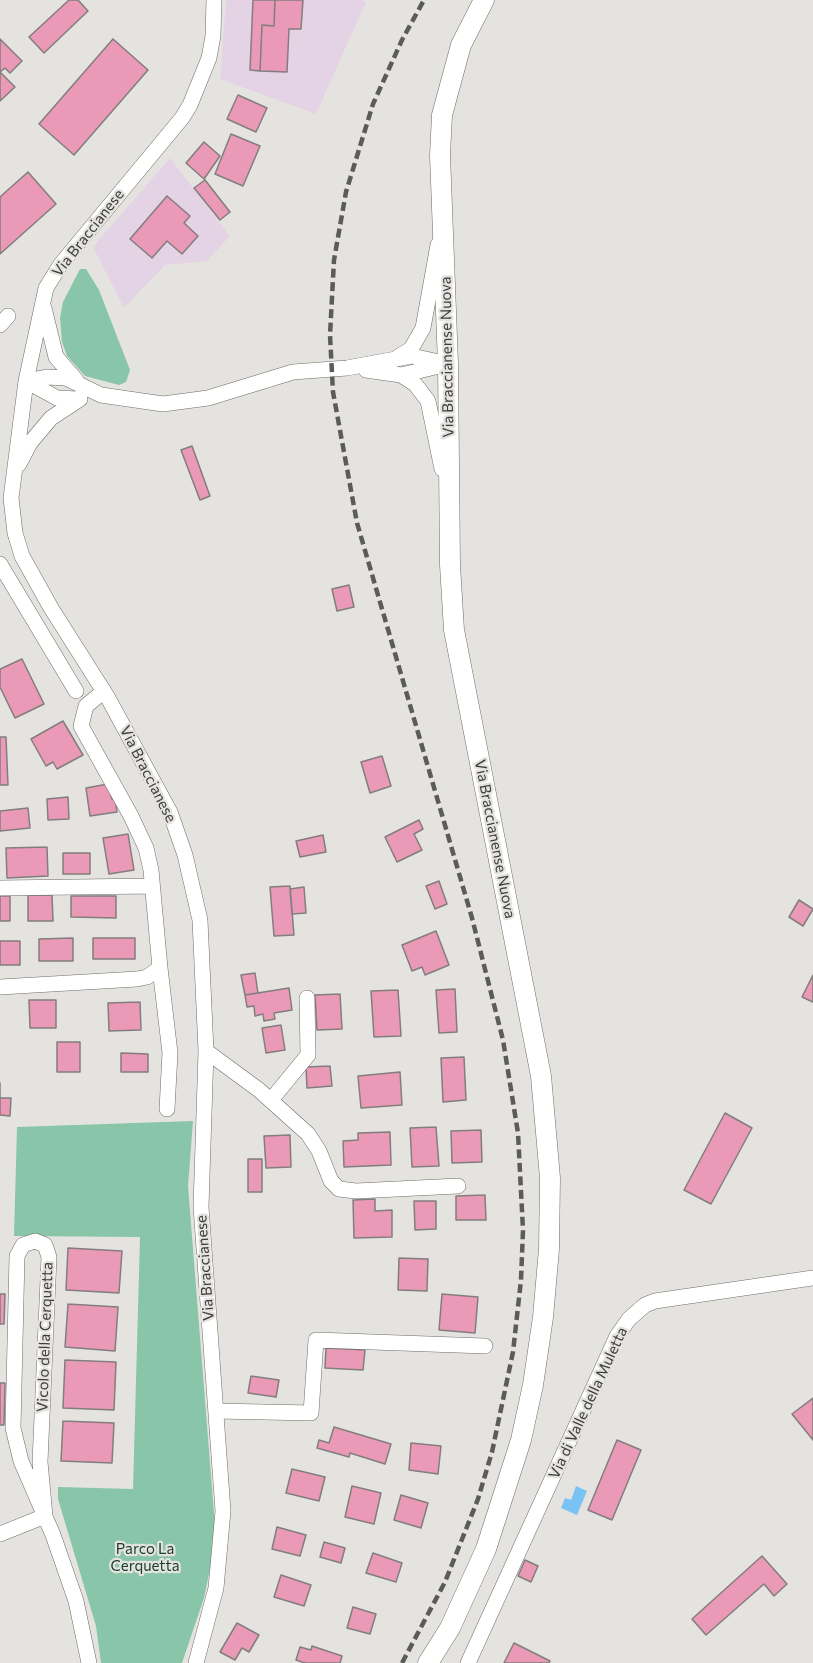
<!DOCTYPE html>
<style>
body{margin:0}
canvas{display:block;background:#e5e3df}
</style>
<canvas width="813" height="1663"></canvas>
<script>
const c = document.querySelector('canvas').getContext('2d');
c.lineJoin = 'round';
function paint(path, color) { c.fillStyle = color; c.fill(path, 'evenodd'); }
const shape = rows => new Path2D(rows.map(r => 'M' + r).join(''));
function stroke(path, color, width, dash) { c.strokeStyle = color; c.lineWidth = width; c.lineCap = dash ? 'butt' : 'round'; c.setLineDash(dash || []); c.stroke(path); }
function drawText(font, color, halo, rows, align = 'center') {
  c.font = font + ' Commissioner,sans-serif'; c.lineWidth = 4.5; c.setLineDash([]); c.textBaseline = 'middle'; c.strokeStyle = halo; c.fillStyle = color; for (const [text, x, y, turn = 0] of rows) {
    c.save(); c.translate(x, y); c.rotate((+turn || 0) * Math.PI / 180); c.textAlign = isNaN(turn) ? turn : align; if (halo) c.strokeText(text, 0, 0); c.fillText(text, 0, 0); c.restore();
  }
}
paint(shape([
 [226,0,362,0,366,2,316,114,220,79],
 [170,158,230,236,207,261,165,265,124,308,93,247]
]), '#e4d3e5');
paint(shape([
 [80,269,86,269,99,290,130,370,126,382,119,385,85,376,67,356,62,342,60,318,63,302],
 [193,1121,188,1186,216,1539,204,1598,182,1663,101,1663,96,1626,58,1499,58,1487,133,1489,140,1237,14,1236,17,1127]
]), '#88c5a9');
paint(shape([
 [576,1486,587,1491,577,1515,561,1508,565,1498,571,1500]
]), '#79c3f4');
const building = shape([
 [69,0,78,0,88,11,44,53,29,37,69,0],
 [253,0,275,0,274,26,262,25,260,71,250,70,253,0],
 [275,0,303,0,301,29,289,29,287,72,260,71,262,25,274,26,275,0],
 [0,39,22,61,10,73,5,68,0,72,0,39],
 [113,39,148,70,74,155,39,124,113,39],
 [0,72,15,87,0,101,0,72],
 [238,95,267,108,256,132,227,119,238,95],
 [231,134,260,146,243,186,215,174,231,134],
 [204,142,220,156,204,179,186,163,204,142],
 [28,172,56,204,0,254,0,197,28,172],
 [205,180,230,212,220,220,194,188,205,180],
 [167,196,190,216,184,223,198,236,182,254,167,241,152,258,130,239,167,196],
 [192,446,210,496,200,500,181,450,192,446],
 [349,585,354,607,337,611,332,589,349,585],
 [22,659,44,704,15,718,0,687,0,669,22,659],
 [63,721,83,755,57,769,53,762,46,766,31,739,63,721],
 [0,737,6,737,8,785,0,785,0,737],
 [382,756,391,786,370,793,361,762,382,756],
 [108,784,112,799,115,799,117,812,90,816,86,788,108,784],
 [68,797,69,819,48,820,47,799,68,797],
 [28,808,30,828,0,831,0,811,28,808],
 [419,820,423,829,414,834,422,850,397,862,385,837,419,820],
 [128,834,134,870,109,874,103,838,128,834],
 [323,835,326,852,300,857,296,841,323,835],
 [47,847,48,876,7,878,6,848,47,847],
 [63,853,90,853,90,874,63,874,63,853],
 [439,881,447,904,435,909,426,886,439,881],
 [290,886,294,935,274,936,270,887,290,886],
 [304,887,306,913,292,914,290,889,304,887],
 [28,895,52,895,53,921,28,921,28,895],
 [0,896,10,896,10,921,0,921,0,896],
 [71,896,116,896,116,918,71,917,71,896],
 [799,900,813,909,803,926,789,917,799,900],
 [436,931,449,965,425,975,422,967,412,971,402,945,436,931],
 [73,938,73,961,39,961,39,939,73,938],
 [93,938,135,938,135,959,93,959,93,938],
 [0,941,20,941,20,965,0,965,0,941],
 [255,973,258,993,245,995,241,975,255,973],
 [813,975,813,1002,802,997,813,975],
 [289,988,292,1010,274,1013,275,1019,264,1021,263,1014,255,1016,254,1006,247,1007,245,995,289,988],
 [455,989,457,1032,439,1033,436,990,455,989],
 [398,990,401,1036,374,1037,371,991,398,990],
 [340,994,342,1029,317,1030,315,995,340,994],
 [29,1000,56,1000,56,1028,30,1028,29,1000],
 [140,1002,141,1030,109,1031,108,1003,140,1002],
 [281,1025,285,1050,266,1053,262,1028,281,1025],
 [57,1042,80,1042,80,1072,57,1072,57,1042],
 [121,1053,148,1054,148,1072,121,1072,121,1053],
 [464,1057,466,1100,443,1102,441,1058,464,1057],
 [330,1066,332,1086,307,1088,306,1067,330,1066],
 [400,1072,402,1105,361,1108,358,1076,400,1072],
 [0,1083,0,1098,11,1098,10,1116,0,1115,0,1083],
 [725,1113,752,1128,711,1204,684,1190,725,1113],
 [436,1127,439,1166,412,1167,410,1128,436,1127],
 [481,1130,482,1162,452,1163,451,1131,481,1130],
 [390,1132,391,1165,344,1167,343,1141,358,1140,358,1133,390,1132],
 [290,1135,291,1167,266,1168,264,1136,290,1135],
 [248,1159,262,1159,262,1192,248,1192,248,1159],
 [485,1195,486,1220,456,1220,456,1196,485,1195],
 [375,1199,375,1211,392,1210,392,1237,354,1238,353,1200,375,1199],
 [414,1201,436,1201,436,1229,415,1230,414,1201],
 [68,1248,122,1251,119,1293,66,1290,68,1248],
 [399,1258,428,1259,427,1291,398,1290,399,1258],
 [0,1294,5,1294,4,1324,0,1324,0,1294],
 [442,1294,478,1297,475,1333,439,1330,442,1294],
 [68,1304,118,1307,115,1351,65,1347,68,1304],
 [326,1348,365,1350,363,1370,325,1368,326,1348],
 [65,1360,116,1362,114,1410,63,1408,65,1360],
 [251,1376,279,1380,276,1397,248,1393,251,1376],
 [0,1383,5,1383,4,1425,0,1425,0,1383],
 [813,1398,813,1440,792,1414,813,1398],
 [63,1421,114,1423,112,1463,61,1461,63,1421],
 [334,1427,391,1444,385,1464,350,1453,349,1457,317,1448,319,1440,329,1443,334,1427],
 [617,1440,641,1450,612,1520,588,1510,617,1440],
 [411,1443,441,1446,438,1474,409,1470,411,1443],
 [292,1469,325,1477,319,1501,286,1493,292,1469],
 [352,1486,381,1493,374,1524,345,1517,352,1486],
 [401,1495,428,1503,421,1528,394,1520,401,1495],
 [277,1527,306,1535,300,1556,272,1549,277,1527],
 [324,1542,345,1548,341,1563,320,1557,324,1542],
 [373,1553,402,1563,396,1582,366,1573,373,1553],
 [762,1556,787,1584,774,1596,764,1584,706,1635,692,1619,762,1556],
 [525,1560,538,1566,531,1582,518,1576,525,1560],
 [281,1575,311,1585,304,1606,274,1597,281,1575],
 [353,1607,376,1614,370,1634,347,1628,353,1607],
 [237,1623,259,1635,249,1652,242,1648,235,1660,220,1652,237,1623],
 [514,1643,550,1661,549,1663,504,1663,514,1643],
 [312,1646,342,1656,340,1663,305,1663,296,1660,300,1647,311,1650,312,1646]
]);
paint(building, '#ea9ab6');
stroke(building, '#827d7f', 1.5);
const minor = shape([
 [44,308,56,357,76,380],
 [0,325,8,316],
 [398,357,411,349,423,328,438,245],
 [366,370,401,375,448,364],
 [401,375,415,384,428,401,442,469],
 [26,381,47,377,66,378,101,395,163,404,208,398,293,372,347,368,412,356,448,364],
 [26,381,57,398,78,399],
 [19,464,30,443,51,418,80,399],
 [0,564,76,691],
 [0,888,152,886],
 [160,968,170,1053,167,1109],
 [0,987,137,979,147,977,160,968,151,870,146,848,131,816,81,726,86,706,104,691],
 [206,1051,259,1090,308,1134,319,1151,331,1181,339,1189,356,1191,458,1186],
 [271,1100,308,1055,307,998],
 [217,1411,311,1413,316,1340,485,1346],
 [45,1516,40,1462,49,1257,45,1245,35,1241,23,1245,17,1256,13,1428,21,1461,53,1535,76,1601,89,1663],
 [0,1534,45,1516],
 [196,1663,216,1588,223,1511,201,1207,206,1051,200,920,185,855,170,812,108,698,51,608,22,556,15,533,11,498,26,381,46,288,61,264,182,118,190,105,209,58,213,36,214,0],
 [468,1663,617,1336,629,1319,645,1305,655,1301,813,1278]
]);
const major = shape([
 [428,1663,450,1628,486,1549,521,1440,533,1385,543,1317,549,1249,550,1178,541,1076,454,630,450,565,448,364,440,155,442,115,461,45,484,0]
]);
stroke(minor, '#6d6c67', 16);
stroke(major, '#6d6c67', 21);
stroke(minor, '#fff', 15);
stroke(major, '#fff', 20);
stroke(shape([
 [402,1663,445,1582,478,1499,492,1452,513,1352,521,1280,523,1230,518,1133,503,1040,472,918,357,523,333,392,330,335,334,260,346,192,373,104,402,40,424,0]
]), '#5b5b59', 4.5, [9, 4.5]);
drawText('15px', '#3d3d3b', '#e5e3df', [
 ["Via Braccianese",88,233,-52],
 ["Via Braccianense Nuova",447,357,-91],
 ["Via Braccianese",148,774,63],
 ["Via Braccianense Nuova",495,839,79],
 ["Via Braccianese",205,1268,-94],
 ["Vicolo della Cerquetta",45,1337,-88],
 ["Via di Valle della Muletta",588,1403,-65]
]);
drawText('15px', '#194030', '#e5e3df', [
 ["Parco La",145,1549],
 ["Cerquetta",145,1566]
]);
</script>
